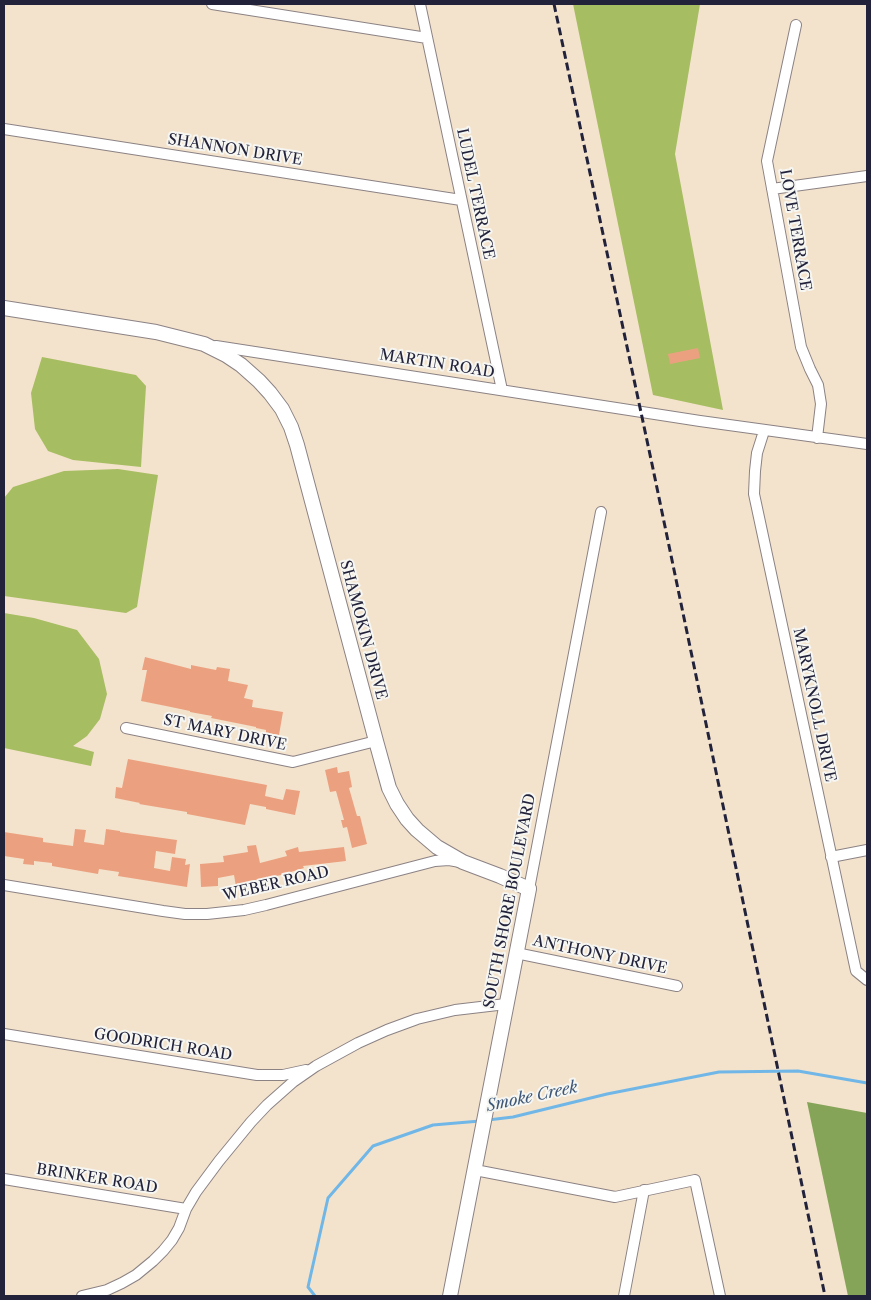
<!DOCTYPE html>
<style>
body{margin:0}
#map{position:relative;width:871px;height:1300px;overflow:hidden;background:#f4e3cc;font-family:"Libre Caslon Text",serif}
canvas{display:block}
.frame{position:absolute;inset:0;border:5px solid #22223b;pointer-events:none}
</style>
<div id="map">
<canvas width="871" height="1300"></canvas>
<div class="frame"></div>
</div>
<script>
const c = document.querySelector('canvas').getContext('2d');
c.lineJoin = 'round';
function paint(path, color) { c.fillStyle = color; c.fill(path, 'evenodd'); }
const shape = rows => new Path2D(rows.map(r => 'M' + r).join(''));
function stroke(path, color, width, dash) { c.strokeStyle = color; c.lineWidth = width; c.lineCap = dash ? 'butt' : 'round'; c.setLineDash(dash || []); c.stroke(path); }
function drawText(font, color, halo, rows, align = 'center') {
  c.font = font + ' "Libre Caslon Text",serif'; c.lineWidth = 4; c.setLineDash([]); c.textBaseline = 'middle'; c.strokeStyle = halo; c.fillStyle = color; for (const [text, x, y, turn = 0] of rows) {
    c.save(); c.translate(x, y); c.rotate((+turn || 0) * Math.PI / 180); c.textAlign = isNaN(turn) ? turn : align; if (halo) c.strokeText(text, 0, 0); c.fillText(text, 0, 0); c.restore();
  }
}
paint(shape([
 [573,4,700,4,675,154,723,410,653,395],
 [42,357,136,375,146,386,141,467,73,460,48,451,35,429,31,393],
 [118,469,158,475,137,607,126,613,4,596,4,498,13,487,64,471],
 [4,613,34,618,77,630,99,659,107,694,100,719,87,736,73,746,94,752,91,766,4,748]
]), '#a7bd62');
paint(shape([
 [807,1102,867,1113,867,1296,848,1296]
]), '#85a458');
stroke(shape([
 [488,1120,513,1117,607,1094,719,1072,798,1071,867,1083],
 [315,1296,308,1287,328,1198,373,1146,433,1125,480,1121]
]), '#70b7e7', 3);
paint(shape([
 [698,348,700,358,670,364,668,354],
 [145,657,191,669,191,665,216,670,217,667,230,669,228,681,248,685,244,698,253,700,252,707,283,712,279,735,266,733,266,730,256,728,256,727,211,718,212,716,190,712,190,711,166,706,141,701,147,670,142,670],
 [128,759,267,785,265,796,283,800,286,789,300,791,295,815,266,809,266,807,250,804,245,825,187,814,187,812,139,804,140,803,115,798,116,787,122,788],
 [337,767,338,773,349,771,352,787,349,788,357,816,360,816,367,844,352,848,347,827,343,828,341,820,344,820,336,791,330,792,325,770],
 [75,829,86,830,84,842,104,845,106,829,120,831,120,832,177,840,175,854,156,851,154,868,170,871,172,857,186,859,185,865,190,864,187,887,118,876,119,872,99,869,98,874,52,866,52,863,34,861,34,865,23,864,24,859,4,856,4,832,43,838,43,842,73,846],
 [256,845,260,863,287,856,285,851,298,847,299,852,344,847,346,861,303,866,304,868,281,875,251,882,251,884,236,887,234,875,218,878,218,886,201,887,200,864,224,862,223,856,248,852,247,846]
]), '#eba180');
const minor = shape([
 [212,4,427,38],
 [420,4,502,390],
 [796,25,767,161,801,347,810,369,818,385,821,404,817,438],
 [4,129,461,200],
 [772,189,867,176],
 [216,346,700,421,867,444],
 [764,431,757,453,755,471,754,494,856,971,867,980],
 [126,728,293,762,376,741],
 [831,857,867,850],
 [4,885,163,911,185,914,207,914,244,910,266,905,435,861,449,860,460,862],
 [529,889,601,512],
 [516,953,677,986],
 [4,1034,257,1075,283,1075,306,1070],
 [475,1170,615,1197,695,1180,720,1296],
 [4,1179,186,1209],
 [82,1296,107,1290,122,1283,136,1275,153,1261,163,1251,172,1240,179,1228,186,1209,196,1192,219,1161,251,1122,267,1105,293,1082,316,1066,358,1043,387,1030,417,1019,455,1010,506,1004],
 [624,1296,644,1190]
]);
const tertiary = shape([
 [4,308,156,332,204,344,226,355,241,365,259,381,270,393,282,409,291,427,297,445,376,741,389,788,397,804,407,819,417,830,437,847,463,862,500,876,529,889,450,1296]
]);
stroke(minor, '#8b8284', 12);
stroke(tertiary, '#8b8284', 16);
stroke(minor, '#fff', 10);
stroke(tertiary, '#fff', 14);
stroke(shape([
 [554,4,652,464,825,1296]
]), '#22223b', 3, [8, 4]);
drawText('15px', '#22223b', '#f6f6f2', [
 ["SHANNON DRIVE",235,150,9],
 ["LUDEL TERRACE",475,194,78],
 ["LOVE TERRACE",795,230,80],
 ["MARTIN ROAD",437,364,9],
 ["SHAMOKIN DRIVE",363,630,75],
 ["MARYKNOLL DRIVE",814,705,78],
 ["ST MARY DRIVE",225,733,12],
 ["WEBER ROAD",276,884,-13],
 ["SOUTH SHORE BOULEVARD",510,901,-79],
 ["ANTHONY DRIVE",600,955,12],
 ["GOODRICH ROAD",163,1045,9],
 ["BRINKER ROAD",97,1179,9]
]);
drawText('italic 16px', '#3d5677', '#f6f6f2', [
 ["Smoke Creek",532,1097,-12]
]);
</script>
